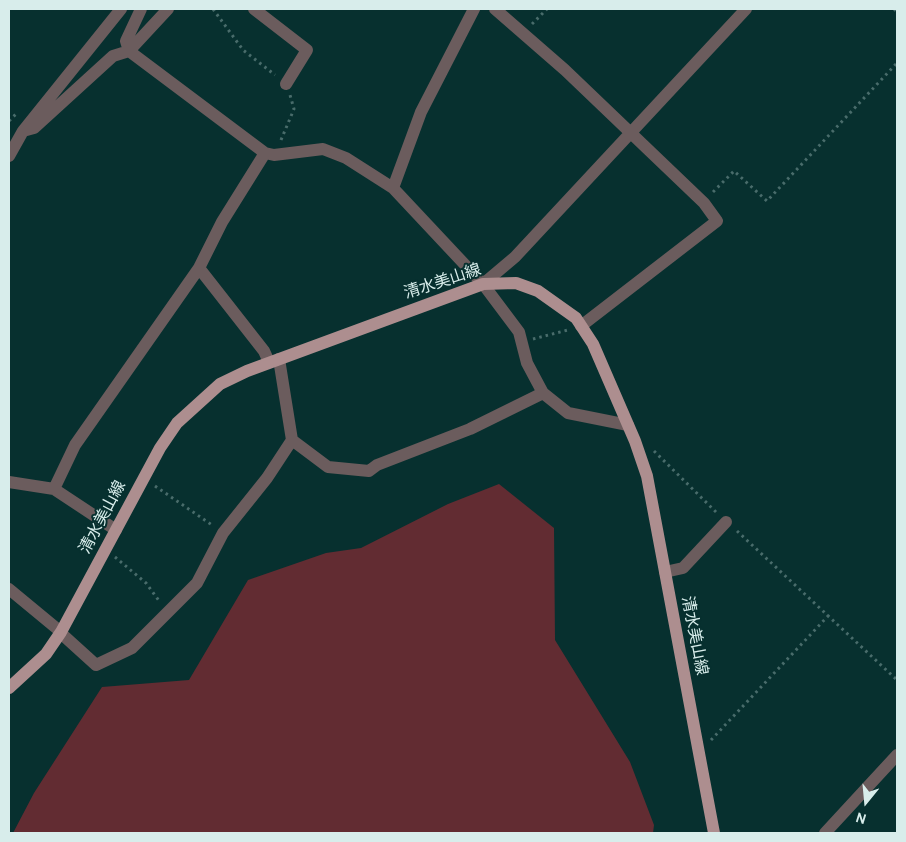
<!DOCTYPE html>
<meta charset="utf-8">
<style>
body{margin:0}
#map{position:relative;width:906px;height:842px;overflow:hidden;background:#07302f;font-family:Overpass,sans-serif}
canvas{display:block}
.frame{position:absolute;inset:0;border:10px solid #d8edeb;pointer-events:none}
.north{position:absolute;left:841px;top:777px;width:50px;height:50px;-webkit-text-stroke:4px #07302f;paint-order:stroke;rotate:197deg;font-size:14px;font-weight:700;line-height:20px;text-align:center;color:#d8edeb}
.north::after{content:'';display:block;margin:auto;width:18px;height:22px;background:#d8edeb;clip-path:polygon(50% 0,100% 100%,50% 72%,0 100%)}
</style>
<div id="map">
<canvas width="906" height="842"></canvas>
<div class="frame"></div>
<div class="north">N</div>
</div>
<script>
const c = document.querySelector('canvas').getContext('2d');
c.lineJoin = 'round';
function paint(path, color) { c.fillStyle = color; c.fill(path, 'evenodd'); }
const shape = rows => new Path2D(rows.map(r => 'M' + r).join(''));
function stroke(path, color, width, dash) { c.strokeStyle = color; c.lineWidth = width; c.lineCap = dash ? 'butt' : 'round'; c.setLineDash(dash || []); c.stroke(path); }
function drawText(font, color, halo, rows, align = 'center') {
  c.font = font + ' Overpass,"Noto Sans JP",sans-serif'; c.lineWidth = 4; c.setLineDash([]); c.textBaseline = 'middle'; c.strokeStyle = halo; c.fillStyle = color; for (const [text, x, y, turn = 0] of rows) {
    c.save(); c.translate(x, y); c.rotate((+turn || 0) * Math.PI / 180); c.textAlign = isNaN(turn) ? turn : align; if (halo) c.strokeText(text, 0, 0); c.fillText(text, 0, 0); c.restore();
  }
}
paint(shape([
 [499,484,554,528,555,640,630,762,654,825,653,833,13,833,34,793,102,687,189,680,248,580,326,553,361,548,448,504]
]), '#622c32');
stroke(shape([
 [213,9,243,50,275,75],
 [894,9,897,12],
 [532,24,547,9],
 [9,121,17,113],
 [281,140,294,109,290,95],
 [713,192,734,171,767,201,897,63],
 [533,339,568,330],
 [654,451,717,513],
 [155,486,212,525],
 [737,531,897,680],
 [115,557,146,583,160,602],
 [711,740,829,615]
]), '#496c6b', 3, [2.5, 4]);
stroke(shape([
 [141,9,126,41,129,51,168,9],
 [254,9,307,50,286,84],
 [495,9,565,70,704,203,717,221,581,326],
 [23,131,34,128,113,56,129,51,265,153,274,155,323,149,346,158,393,188,483,284,519,332,527,363,543,393,568,413,628,425],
 [265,153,222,222,199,268,264,351,269,362],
 [9,156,23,131,121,9],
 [393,188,421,112,474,9],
 [483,284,515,257,746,9],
 [279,359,292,440,328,467,369,471,377,465,470,429,543,393],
 [9,482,54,489,75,445,199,268],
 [54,489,116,530],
 [665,572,683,568,726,522],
 [9,589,61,632],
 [64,636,96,665,132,648,197,583,223,533,267,478,292,440],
 [825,833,897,755]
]), '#6b5c5d', 12);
stroke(shape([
 [9,688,46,654,61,632,160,448,177,423,220,384,247,371,483,284,516,283,538,291,576,318,593,344,635,441,647,476,714,833]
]), '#ad8e8f', 12);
drawText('16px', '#d8edeb', '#07302f', [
 ["清水美山線",443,283,-18],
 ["清水美山線",104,518,-62],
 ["清水美山線",693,636,79]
]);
</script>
